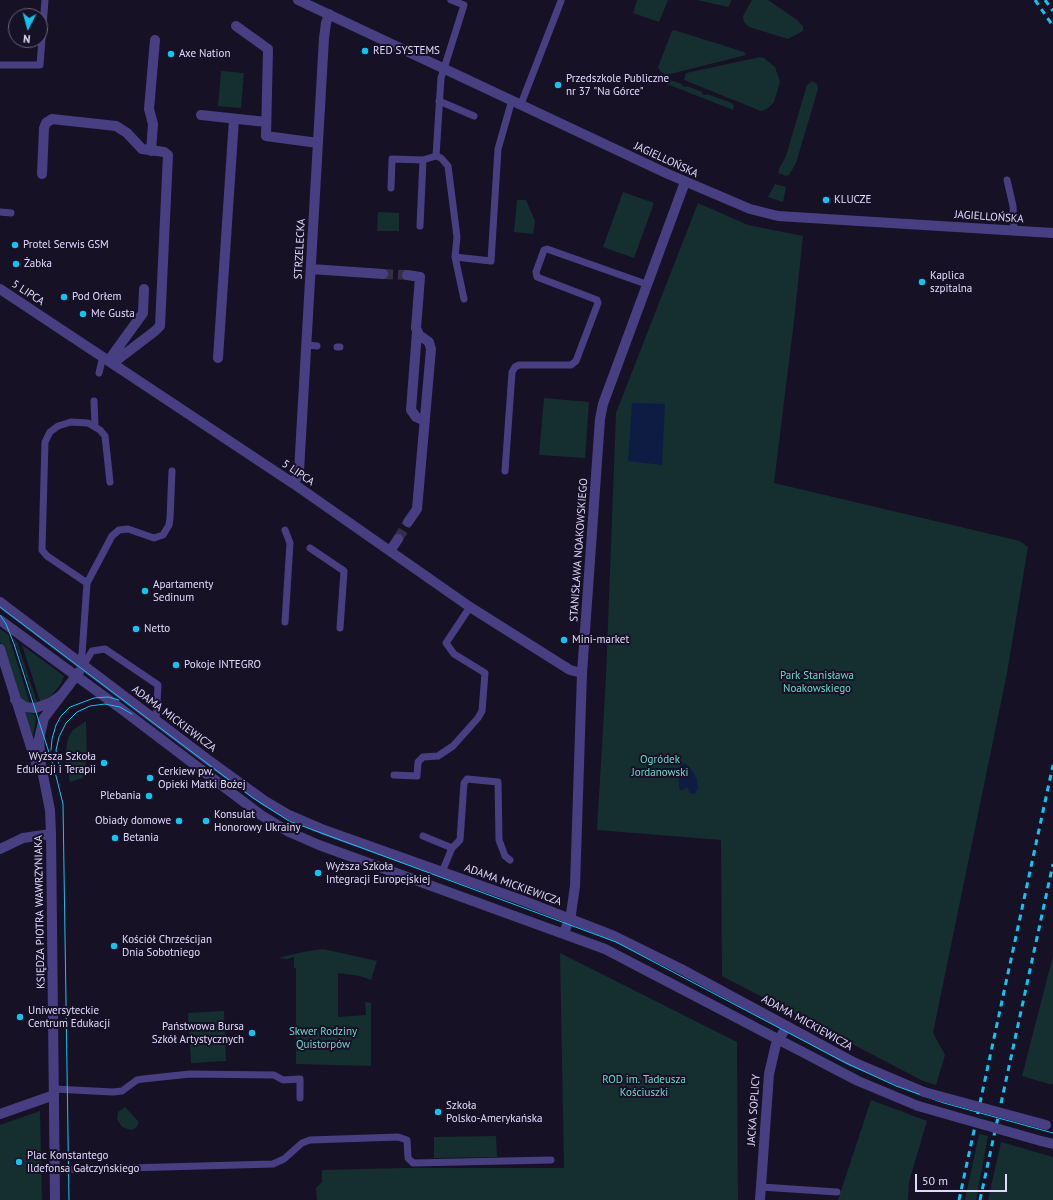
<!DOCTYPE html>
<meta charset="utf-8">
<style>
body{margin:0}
#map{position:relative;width:1053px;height:1200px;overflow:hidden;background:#171126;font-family:"PT Sans",sans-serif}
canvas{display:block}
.north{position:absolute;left:8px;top:8px;width:40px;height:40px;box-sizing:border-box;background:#171126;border:1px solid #68617c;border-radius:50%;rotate:186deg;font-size:11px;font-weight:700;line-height:16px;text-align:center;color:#e1d9fd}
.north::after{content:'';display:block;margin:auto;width:14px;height:18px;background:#12c4f0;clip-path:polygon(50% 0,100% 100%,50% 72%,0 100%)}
.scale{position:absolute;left:915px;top:1174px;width:92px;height:18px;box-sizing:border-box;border:2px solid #e1d9fd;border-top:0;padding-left:5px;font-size:12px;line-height:14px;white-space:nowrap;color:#e1d9fd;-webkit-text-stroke:3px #171126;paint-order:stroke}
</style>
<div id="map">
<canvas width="1053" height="1200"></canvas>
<div class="north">N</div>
<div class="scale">50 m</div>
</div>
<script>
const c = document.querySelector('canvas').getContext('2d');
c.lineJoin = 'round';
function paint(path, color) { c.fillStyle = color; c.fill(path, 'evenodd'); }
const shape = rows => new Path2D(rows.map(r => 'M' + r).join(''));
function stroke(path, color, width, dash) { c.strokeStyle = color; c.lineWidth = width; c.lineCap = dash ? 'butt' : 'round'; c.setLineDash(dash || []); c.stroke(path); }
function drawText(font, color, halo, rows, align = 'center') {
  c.font = font + ' "PT Sans",sans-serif'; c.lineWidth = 4; c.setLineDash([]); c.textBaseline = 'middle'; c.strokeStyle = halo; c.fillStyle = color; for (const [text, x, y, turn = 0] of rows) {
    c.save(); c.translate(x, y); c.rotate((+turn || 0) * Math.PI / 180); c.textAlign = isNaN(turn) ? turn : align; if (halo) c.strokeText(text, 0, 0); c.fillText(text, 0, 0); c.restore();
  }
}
paint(shape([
 [637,0,668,0,659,22,633,13],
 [697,0,732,0,728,7],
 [752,0,768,0,797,20,803,26,803,31,788,39,749,27,744,22,743,16],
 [674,30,744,52,746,55,666,75,660,71,658,67,672,31],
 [760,57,764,58,775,67,780,82,774,102,767,109,761,111,684,80,686,73],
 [221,71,244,73,241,108,218,106],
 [663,78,682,84,682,86,686,87,687,86,702,92,702,94,706,95,707,94,732,103,734,106,733,110,657,80],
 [812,81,817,84,818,89,796,163,789,175,786,176,778,173,779,169,786,156,807,85],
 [775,184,786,187,783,202,768,197],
 [623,192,654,203,634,258,603,247],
 [517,200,526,200,535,221,533,234,514,232],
 [698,203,748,225,803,236,794,321,774,483,1020,541,1028,547,1007,673,933,1033,945,1055,936,1085,923,1081,722,976,721,840,597,830,606,677,616,413],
 [378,212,399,213,399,231,377,231],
 [544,398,589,402,585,458,539,455],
 [0,629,8,634,30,704,23,701,17,694,0,641],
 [14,639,17,642,37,702,35,703],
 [22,645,64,676,61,684,48,699,41,704],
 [25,712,34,714,36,720,33,736],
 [86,721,87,756,83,778,70,782,65,756,68,738,73,730],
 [323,949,377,961,371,980,360,976,338,973,338,1017,366,1015,365,1002,371,1003,371,1066,296,1064,296,968,294,968,294,957,287,959,278,958,303,952],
 [560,953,737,1042,738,1200,317,1200,316,1188,322,1182,322,1170,403,1168,564,1168],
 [1053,956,1053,1084,1049,1084,1022,1076],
 [224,1011,226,1061,191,1063,188,1013],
 [871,1100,927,1121,909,1182,908,1200,838,1200],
 [125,1107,139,1122,136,1128,131,1130,122,1127,117,1119,118,1112],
 [40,1111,42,1200,0,1200,0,1125],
 [979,1134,988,1136,976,1200,965,1200],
 [496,1136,497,1157,434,1158,434,1137],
 [1001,1142,1053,1157,1053,1200,988,1200]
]), '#152e30');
paint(shape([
 [632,403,665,404,662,465,628,461],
 [685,763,692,770,697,779,698,788,695,794,690,793,687,787,681,791,679,788,679,771,682,764]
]), '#0e1c43');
stroke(shape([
 [383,274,407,275],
 [398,539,408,522]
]), '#352f46', 10, [10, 5]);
stroke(shape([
 [0,65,40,65,45,0],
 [439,101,474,116],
 [521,104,561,1],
 [436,156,441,158,448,166,457,237,455,257,464,299],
 [1007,180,1013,206,1014,231],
 [391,188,392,159,423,160],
 [0,212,11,213],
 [420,226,423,160,436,156,441,78,464,5,451,0],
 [455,257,491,261,498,149,512,100],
 [307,345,317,346],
 [337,347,340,347],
 [99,373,103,356],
 [94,401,95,426],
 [505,471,512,372,515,367,519,365,571,365,576,361,598,303,597,300,537,277,536,272,544,250,547,249,646,284],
 [310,548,344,571,340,628],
 [87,583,112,536,119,530,128,529,154,538,163,535,169,525,170,518,172,471],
 [285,622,290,543,285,530],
 [78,662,82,654,87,583,47,556,42,550,45,442,50,432,58,426,71,422,88,423,100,430,105,436,110,482],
 [83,666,92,651,105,649,158,685,156,721],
 [394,775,417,776,418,762,423,757,438,756,453,746,478,718,482,711,485,673,454,654,446,643,470,607],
 [423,836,452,848],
 [442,872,452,848,460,840,464,783,467,779,498,782,499,840,505,856,510,860],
 [54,1089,113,1092,122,1091,137,1080,143,1079,190,1074,274,1075,283,1080,300,1079,300,1098],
 [55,1170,273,1164,284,1159,302,1143,310,1140,398,1137,407,1140,408,1158,413,1163,551,1160],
 [761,1187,837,1192]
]), '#483f82', 7);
stroke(shape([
 [236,26,268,49,266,136,318,143],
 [201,115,266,122],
 [151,151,153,124,149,109,155,40],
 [42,174,44,128,46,123,52,119,116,126,127,133,142,149,164,152,168,155,160,326,155,331,113,363],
 [311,269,383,274],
 [407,275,420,277,416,328,419,335,429,342,431,349,417,509,408,522],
 [0,289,294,484,470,607,570,670,582,673],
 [417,332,411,410,416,417,425,421],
 [218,358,234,119],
 [109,360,143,313,144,289],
 [294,484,299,471,324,38,326,23,329,14],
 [390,551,398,539],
 [15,700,25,707,35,708,50,703,60,696],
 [0,849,23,838,51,834],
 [564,933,571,914,575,886,582,673,600,419,603,404,685,182],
 [0,1114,54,1095],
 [760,1200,769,1074,776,1044,787,1026]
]), '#483f82', 10);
stroke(shape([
 [298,0,668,174,750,209,778,216,1053,233],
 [0,602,207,759,265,801,287,814,324,830,524,901,614,936,681,969,853,1062,924,1092],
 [0,620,120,708,261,815,289,832,319,845,605,949,858,1081,918,1106],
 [0,649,36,763],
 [1041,1141,1053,1144],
 [55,1200,51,834,50,810,41,765,39,739,44,718,79,672]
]), '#483f82', 10);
stroke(shape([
 [0,607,253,798,289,821,616,942,844,1062,896,1086,944,1103,1053,1133],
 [0,615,6,624,14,644,54,768,63,804,69,1200],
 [51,750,52,739,56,725,61,716,70,707,94,698,108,697,119,700],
 [59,766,56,750,59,737,66,723,77,712,90,706,105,704,120,707,132,714]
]), '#12c4f0', 1);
stroke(shape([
 [1035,0,1053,26],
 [1045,0,1053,11],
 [959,1200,1053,765],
 [980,1200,1053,864]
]), '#12c4f0', 3, [6, 5]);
stroke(shape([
 [924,1092,1046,1125],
 [918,1106,1041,1141]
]), '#483f82', 10);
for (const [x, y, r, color] of [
 [365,51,4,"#12c4f0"],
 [171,54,4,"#12c4f0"],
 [558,85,4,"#12c4f0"],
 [826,200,4,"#12c4f0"],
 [15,245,4,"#12c4f0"],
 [16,264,4,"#12c4f0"],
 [922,282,4,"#12c4f0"],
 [64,297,4,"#12c4f0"],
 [83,314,4,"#12c4f0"],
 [145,591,4,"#12c4f0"],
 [136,629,4,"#12c4f0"],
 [564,640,4,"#12c4f0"],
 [176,665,4,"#12c4f0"],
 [104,763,4,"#12c4f0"],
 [150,778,4,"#12c4f0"],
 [149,796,4,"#12c4f0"],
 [179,821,4,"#12c4f0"],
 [206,821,4,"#12c4f0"],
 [115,838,4,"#12c4f0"],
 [318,873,4,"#12c4f0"],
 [114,946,4,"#12c4f0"],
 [20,1017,4,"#12c4f0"],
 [252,1033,4,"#12c4f0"],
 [438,1112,4,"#12c4f0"],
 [19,1162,4,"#12c4f0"]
]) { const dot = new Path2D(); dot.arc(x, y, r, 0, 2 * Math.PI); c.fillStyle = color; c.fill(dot); stroke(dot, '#171126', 1.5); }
drawText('11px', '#e1d9fd', '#171126', [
 ["RED SYSTEMS",373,51],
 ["Axe Nation",179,54],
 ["Przedszkole Publiczne",566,79],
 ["nr 37 \"Na Górce\"",566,92],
 ["KLUCZE",834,200],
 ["Protel Serwis GSM",23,245],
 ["Żabka",24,264],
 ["Kaplica",930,276],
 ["szpitalna",930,289],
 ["Pod Orłem",72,297],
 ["Me Gusta",91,314],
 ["Apartamenty",153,585],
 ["Sedinum",153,598],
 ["Netto",144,629],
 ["Mini-market",572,640],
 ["Pokoje INTEGRO",184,665],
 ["Wyższa Szkoła",96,757,"right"],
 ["Edukacji i Terapii",96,770,"right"],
 ["Cerkiew pw.",158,772],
 ["Opieki Matki Bożej",158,785],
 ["Plebania",141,796,"right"],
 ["Konsulat",214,815],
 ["Honorowy Ukrainy",214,828],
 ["Obiady domowe",171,821,"right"],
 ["Betania",123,838],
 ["Wyższa Szkoła",326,867],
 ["Integracji Europejskiej",326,880],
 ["Kościół Chrześcijan",122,940],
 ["Dnia Sobotniego",122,953],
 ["Uniwersyteckie",28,1011],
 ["Centrum Edukacji",28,1024],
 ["Państwowa Bursa",244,1027,"right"],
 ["Szkół Artystycznych",244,1040,"right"],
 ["Szkoła",446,1106],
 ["Polsko-Amerykańska",446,1119],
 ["Plac Konstantego",27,1156],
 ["Ildefonsa Gałczyńskiego",27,1169]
], 'left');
drawText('11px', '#e1d9fd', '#171126', [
 ["JAGIELLOŃSKA",666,160,25],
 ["JAGIELLOŃSKA",989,217,4],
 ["STRZELECKA",300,249,-87],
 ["5 LIPCA",28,293,33],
 ["5 LIPCA",298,473,34],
 ["STANISŁAWA NOAKOWSKIEGO",579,550,-86],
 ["ADAMA MICKIEWICZA",174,719,37],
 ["ADAMA MICKIEWICZA",513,885,20],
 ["KSIĘDZA PIOTRA WAWRZYNIAKA",40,912,-91],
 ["ADAMA MICKIEWICZA",807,1023,29],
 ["JACKA SOPLICY",754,1110,-86]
]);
drawText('11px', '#69d9c8', '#171126', [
 ["Park Stanisława",817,676],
 ["Noakowskiego",817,689],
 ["Ogródek",660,760],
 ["Jordanowski",660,773],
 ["Skwer Rodziny",323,1032],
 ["Quistorpów",323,1045],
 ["ROD im. Tadeusza",644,1080],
 ["Kościuszki",644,1093]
]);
</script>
